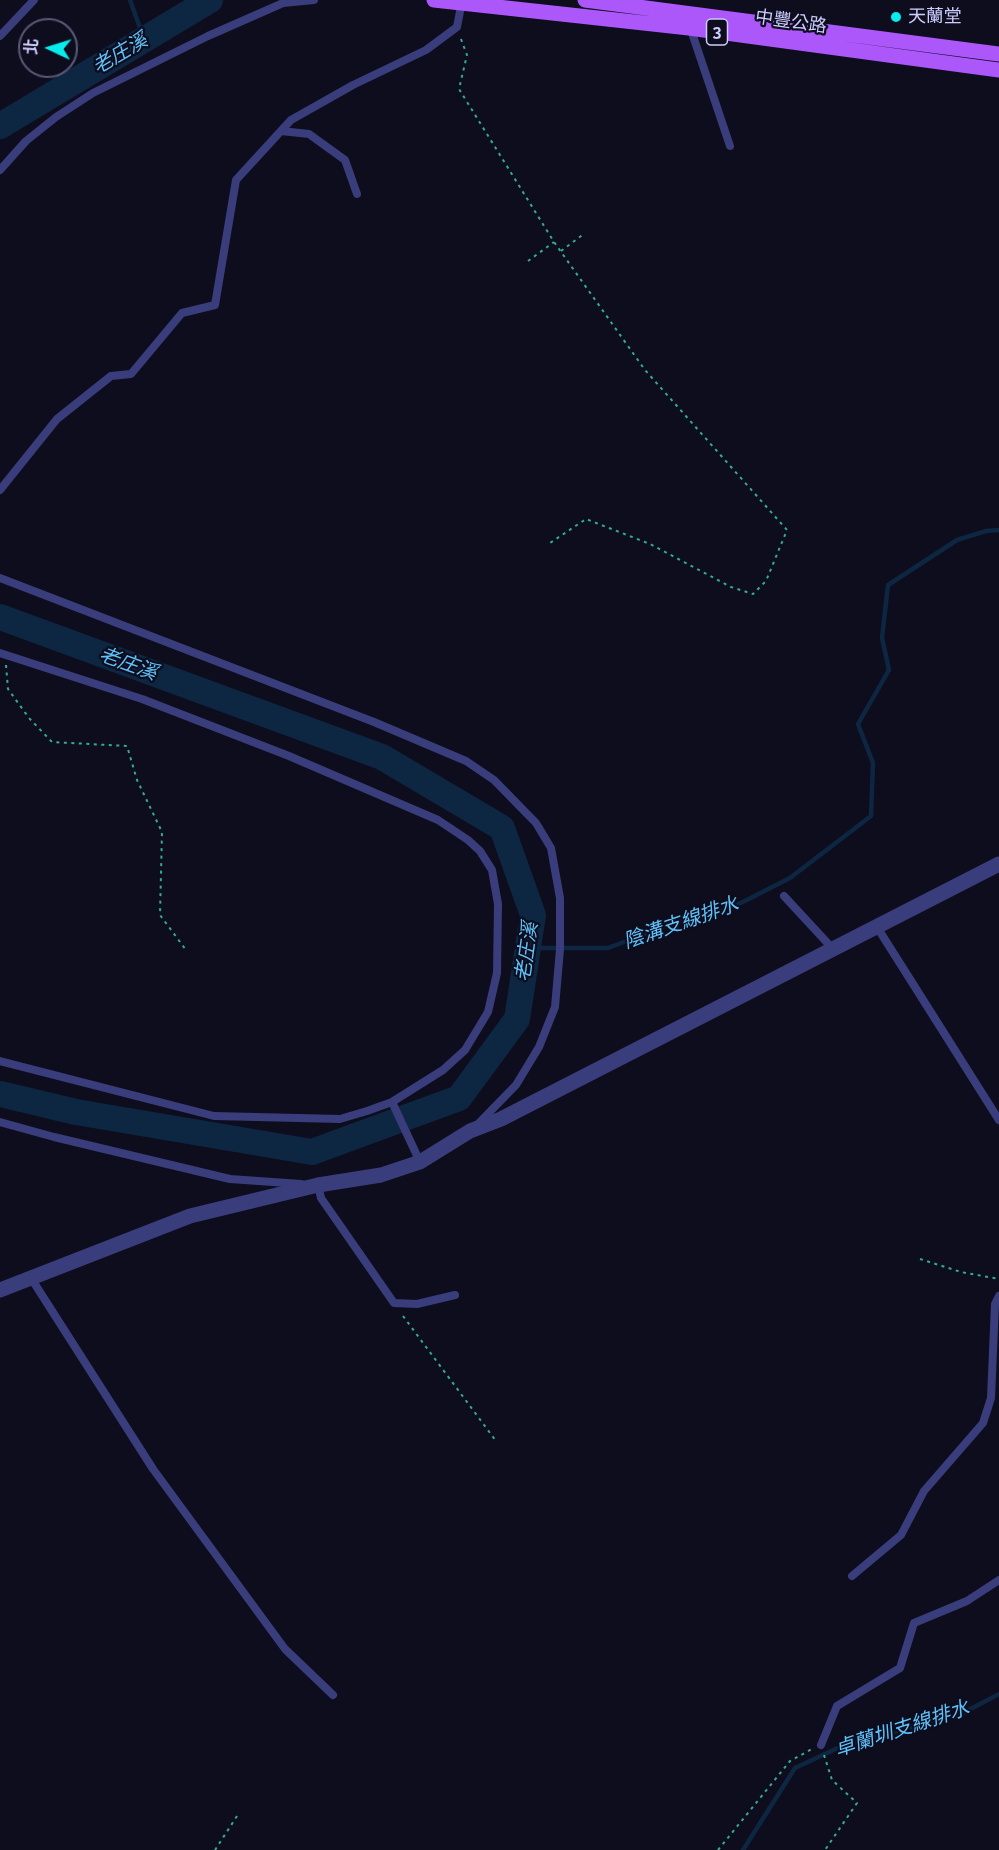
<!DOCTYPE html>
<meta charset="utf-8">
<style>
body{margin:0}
#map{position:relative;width:999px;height:1850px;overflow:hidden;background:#0e0d1e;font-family:Raleway,"Noto Sans TC",sans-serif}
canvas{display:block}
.north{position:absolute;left:18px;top:18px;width:60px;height:60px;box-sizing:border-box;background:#0e0d1e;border:2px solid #5a5977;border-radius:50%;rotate:274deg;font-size:16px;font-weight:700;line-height:24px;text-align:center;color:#ccccfd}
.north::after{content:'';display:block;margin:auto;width:21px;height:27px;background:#09ecec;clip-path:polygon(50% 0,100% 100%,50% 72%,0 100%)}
</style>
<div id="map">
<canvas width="999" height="1850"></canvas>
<div class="north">北</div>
</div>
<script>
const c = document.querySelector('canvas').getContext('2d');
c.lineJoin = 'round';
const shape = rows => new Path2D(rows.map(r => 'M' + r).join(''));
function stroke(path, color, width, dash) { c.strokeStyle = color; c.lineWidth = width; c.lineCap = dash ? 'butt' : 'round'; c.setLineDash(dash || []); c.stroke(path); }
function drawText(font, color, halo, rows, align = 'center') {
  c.font = font + ' Raleway,"Noto Sans TC",sans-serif'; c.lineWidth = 4.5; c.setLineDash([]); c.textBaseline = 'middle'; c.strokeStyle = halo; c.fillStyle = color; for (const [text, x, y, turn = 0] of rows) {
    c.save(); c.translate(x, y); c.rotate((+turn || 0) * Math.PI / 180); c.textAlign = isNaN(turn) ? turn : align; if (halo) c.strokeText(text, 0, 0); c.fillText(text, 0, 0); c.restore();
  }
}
stroke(shape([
 [130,0,144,39],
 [528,948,608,948,671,924,729,909,790,878,871,816,873,763,858,724,889,670,882,638,888,585,957,540,986,531,999,530],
 [743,1850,795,1768,842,1746,963,1713,999,1694]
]), '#0d2641', 4.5);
stroke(shape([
 [0,126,210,0],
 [0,617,382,757,502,828,533,915,517,1019,459,1098,312,1152,76,1112,0,1094]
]), '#0d2641', 26);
stroke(shape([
 [461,39,467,55,459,89,554,242,645,370,787,530,766,581,753,594,731,587,650,544,586,519,547,545],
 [561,251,585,233],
 [528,261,554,242],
 [6,665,8,689,29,718,52,742,127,746,137,780,162,832,160,915,186,950],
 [920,1259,961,1272,999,1279],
 [403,1316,496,1441],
 [824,1755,832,1780,857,1803,825,1850],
 [215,1850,239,1813],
 [718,1850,790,1761,812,1749]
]), '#32ab98', 2, [3, 4.5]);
stroke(shape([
 [690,27,730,146],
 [0,36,34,0],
 [281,131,309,134,345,160,357,194],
 [0,170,26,141,56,117,93,93,208,36,283,3,314,0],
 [0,490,57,419,111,376,131,374,182,313,215,305,236,180,291,120,353,85,426,50,457,27,462,1],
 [0,578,374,722,466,761,494,780,536,823,551,848,560,898,560,949,555,1007,539,1047,516,1085,477,1125],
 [0,653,142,699,289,756,438,820,468,840,480,851,492,870,498,904,497,973,488,1012,465,1050,443,1070,392,1102,367,1111,340,1119,214,1116,0,1061],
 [784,896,833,949],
 [877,927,999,1120],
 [392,1102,420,1162],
 [0,1122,54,1137,230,1179,301,1184],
 [314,1185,318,1185,321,1198,394,1303,417,1304,455,1295],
 [31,1278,153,1469,285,1649,333,1695],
 [852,1576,901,1535,924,1491,983,1423,991,1398,995,1304,999,1296],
 [821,1745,837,1706,900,1668,914,1623,967,1601,999,1580]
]), '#393d7b', 8);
stroke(shape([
 [0,1290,190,1216,318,1185,381,1175,420,1162,470,1131,501,1119,999,864]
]), '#393d7b', 15);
stroke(shape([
 [434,0,689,28,999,70],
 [585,0,999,54]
]), '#ac57f9', 15);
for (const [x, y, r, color] of [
 [896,17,6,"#09ecec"]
]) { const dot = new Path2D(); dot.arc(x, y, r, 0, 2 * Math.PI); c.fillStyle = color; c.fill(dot); stroke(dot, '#0e0d1e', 2); }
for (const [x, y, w] of [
 [717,32,21]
]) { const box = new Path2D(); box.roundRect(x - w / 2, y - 13, w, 26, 4.5); c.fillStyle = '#0e0d1e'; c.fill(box); stroke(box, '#ccccfd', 1.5); }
drawText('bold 16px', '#ccccfd', null, [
 ["3",717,32]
]);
drawText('18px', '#ccccfd', '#0e0d1e', [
 ["天蘭堂",908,17]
], 'left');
drawText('18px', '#ccccfd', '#0e0d1e', [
 ["中豐公路",791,22,8]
]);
drawText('italic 20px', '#5ec1f9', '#0e0d1e', [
 ["老庄溪",120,54,-31],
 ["老庄溪",128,664,20],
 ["陰溝支線排水",681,923,-19],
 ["老庄溪",527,952,-82],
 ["卓蘭圳支線排水",902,1729,-18]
]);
</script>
